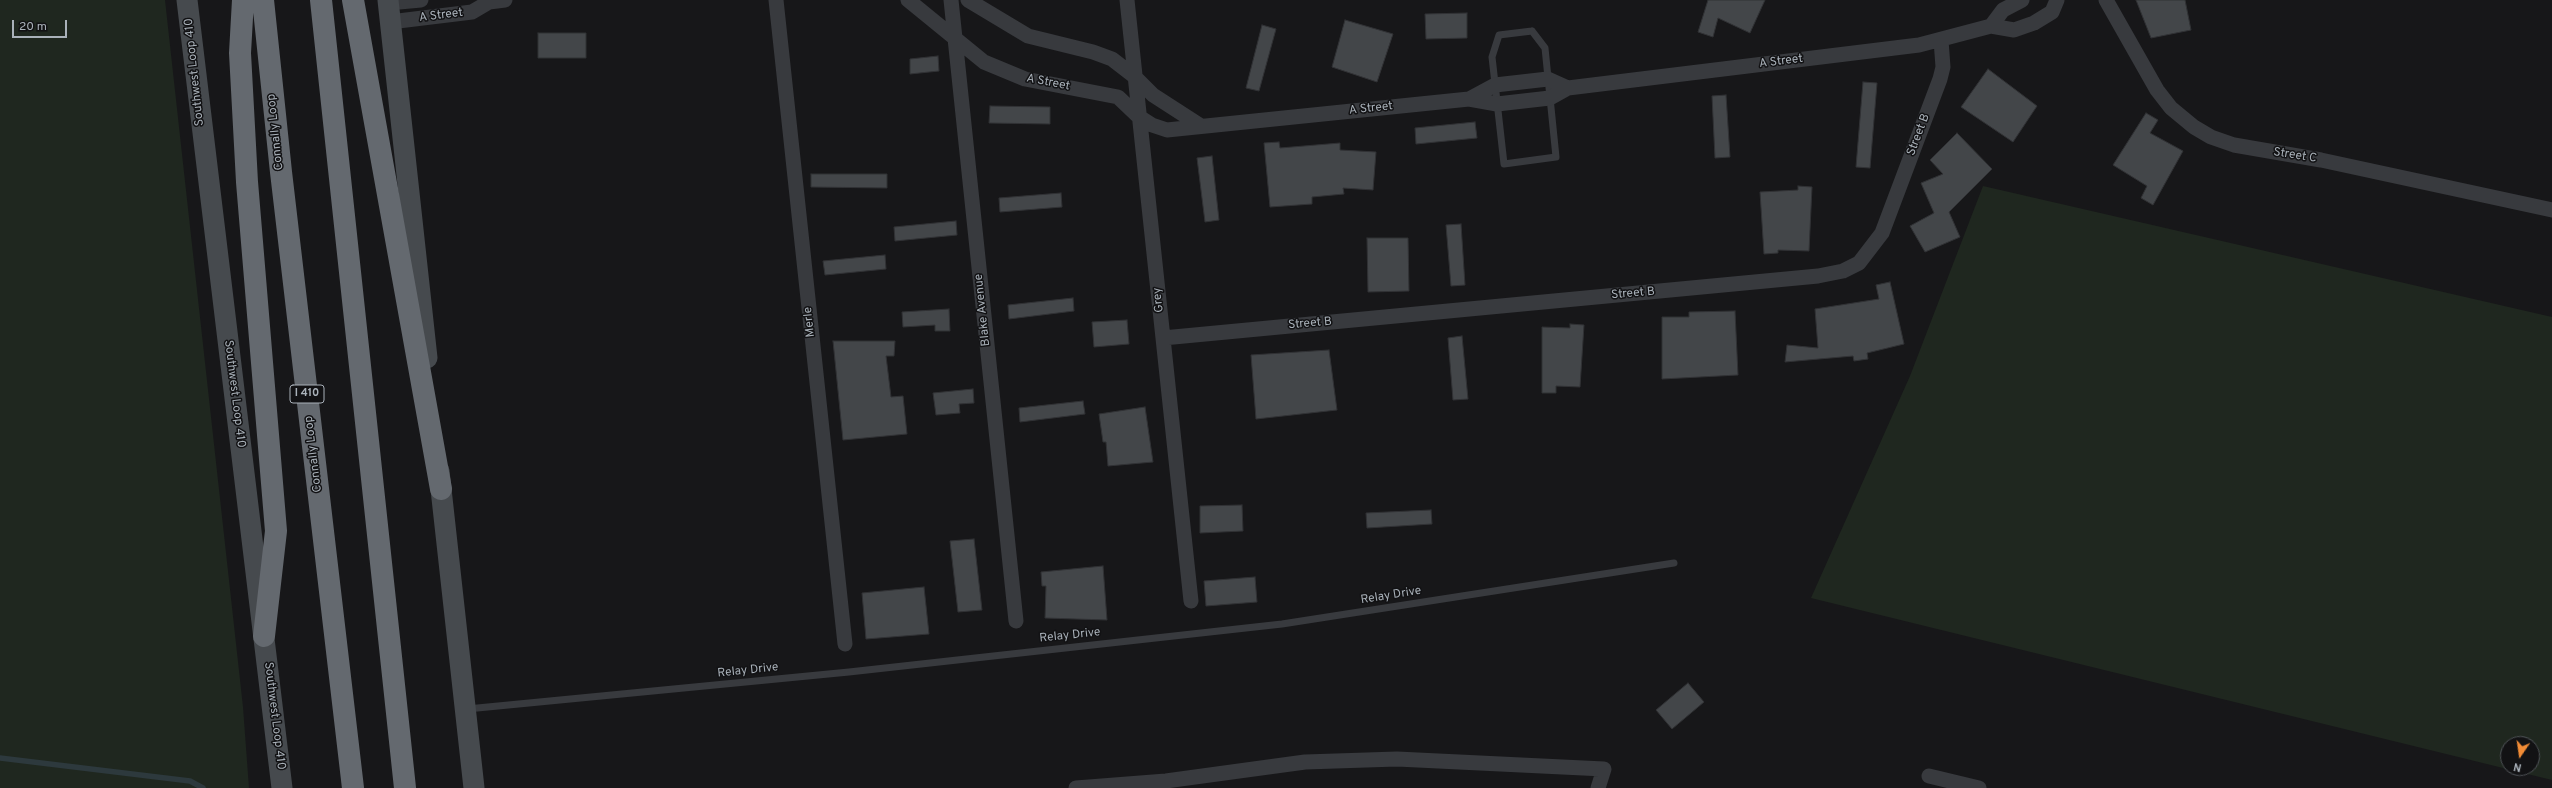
<!DOCTYPE html>
<style>
body{margin:0}
#map{position:relative;width:2552px;height:788px;overflow:hidden;background:#171719;font-family:Overpass,sans-serif}
canvas{display:block}
.north{position:absolute;left:2500px;top:736px;width:40px;height:40px;box-sizing:border-box;background:#121214;border:1px solid #4e5256;border-radius:50%;rotate:193deg;font-size:11px;font-weight:700;line-height:16px;text-align:center;color:#a9b1b9}
.north::after{content:'';display:block;margin:auto;width:14px;height:18px;background:#f28c36;clip-path:polygon(50% 0,100% 100%,50% 72%,0 100%)}
.scale{position:absolute;left:12px;top:20px;width:55px;height:18px;box-sizing:border-box;border:2px solid #a9b1b9;border-top:0;padding-left:5px;font-size:12px;line-height:14px;white-space:nowrap;color:#a9b1b9;-webkit-text-stroke:3px #121214;paint-order:stroke}
</style>
<div id="map">
<canvas width="2552" height="788"></canvas>
<div class="north">N</div>
<div class="scale">20 m</div>
</div>
<script>
const c = document.querySelector('canvas').getContext('2d');
c.lineJoin = 'round';
function paint(path, color) { c.fillStyle = color; c.fill(path, 'evenodd'); }
const shape = rows => new Path2D(rows.map(r => 'M' + r).join(''));
function stroke(path, color, width, dash) { c.strokeStyle = color; c.lineWidth = width; c.lineCap = dash ? 'butt' : 'round'; c.setLineDash(dash || []); c.stroke(path); }
function drawText(font, color, halo, rows, align = 'center') {
  c.font = font + ' Overpass,sans-serif'; c.lineWidth = 3; c.setLineDash([]); c.textBaseline = 'middle'; c.strokeStyle = halo; c.fillStyle = color; for (const [text, x, y, turn = 0] of rows) {
    c.save(); c.translate(x, y); c.rotate((+turn || 0) * Math.PI / 180); c.textAlign = isNaN(turn) ? turn : align; if (halo) c.strokeText(text, 0, 0); c.fillText(text, 0, 0); c.restore();
  }
}
paint(shape([
 [0,0,165,0,243,707,249,788,0,788],
 [1983,186,2552,317,2552,780,1811,598,1910,376],
 [2508,744,2532,744,2532,768,2508,768]
]), '#1f271f');
stroke(shape([
 [0,758,190,781,203,788]
]), '#2d393d', 5.5);
const building = shape([
 [1708,0,1765,0,1750,33,1718,18,1713,37,1698,32,1708,0],
 [2136,0,2185,0,2191,30,2151,38,2136,0],
 [1467,13,1467,38,1426,39,1425,14,1467,13],
 [1345,20,1393,34,1377,82,1332,67,1345,20],
 [1262,25,1276,29,1259,91,1246,88,1262,25],
 [538,33,586,33,586,58,538,58,538,33],
 [938,56,939,71,910,74,910,59,938,56],
 [1988,69,2037,106,2013,142,1961,107,1988,69],
 [1863,82,1877,83,1870,168,1856,167,1863,82],
 [1726,95,1730,157,1715,158,1712,96,1726,95],
 [990,106,1050,107,1050,124,989,123,990,106],
 [2146,113,2158,120,2150,133,2183,151,2153,205,2141,198,2147,186,2113,165,2146,113],
 [1475,122,1477,138,1416,144,1415,128,1475,122],
 [1957,133,1992,169,1949,212,1960,237,1925,252,1910,226,1934,213,1921,183,1943,174,1930,160,1957,133],
 [1279,142,1280,148,1340,143,1340,150,1376,152,1373,190,1343,188,1344,194,1312,197,1312,204,1270,207,1264,143,1279,142],
 [1212,156,1219,220,1205,222,1197,158,1212,156],
 [811,174,887,174,887,188,811,187,811,174],
 [1798,186,1812,187,1809,251,1778,250,1778,253,1764,254,1760,192,1798,190,1798,186],
 [1061,193,1062,207,1000,212,999,198,1061,193],
 [956,221,957,235,895,241,894,227,956,221],
 [1461,224,1465,285,1451,286,1446,225,1461,224],
 [1367,238,1408,238,1409,291,1368,292,1367,238],
 [885,255,886,269,825,275,823,261,885,255],
 [1890,282,1904,344,1867,353,1868,359,1854,361,1853,356,1785,362,1787,345,1818,348,1815,309,1879,299,1876,285,1890,282],
 [1073,298,1074,311,1009,319,1008,305,1073,298],
 [949,309,950,331,935,331,935,325,903,327,902,312,949,309],
 [1735,311,1738,375,1662,379,1662,317,1689,317,1689,312,1735,311],
 [1127,320,1129,344,1094,347,1092,322,1127,320],
 [1570,324,1584,325,1580,387,1556,386,1556,393,1542,393,1542,327,1570,328,1570,324],
 [1462,336,1468,399,1453,400,1448,338,1462,336],
 [833,341,895,341,894,356,886,356,891,397,903,396,907,434,843,440,833,341],
 [1329,350,1337,410,1256,419,1251,355,1329,350],
 [973,389,974,403,959,404,960,413,936,415,933,393,973,389],
 [1083,401,1085,414,1020,422,1019,408,1083,401],
 [1145,407,1153,462,1108,466,1106,442,1103,442,1099,414,1145,407],
 [1242,505,1243,531,1200,533,1200,506,1242,505],
 [1431,510,1432,524,1367,528,1366,513,1431,510],
 [974,539,982,610,958,612,950,541,974,539],
 [1103,566,1107,620,1045,618,1046,586,1042,586,1041,572,1103,566],
 [1255,577,1257,602,1206,606,1204,581,1255,577],
 [924,587,929,634,866,639,862,593,924,587],
 [1688,683,1704,702,1672,729,1656,710,1688,683]
]);
paint(building, '#434649');
stroke(building, '#313235', 1);
stroke(shape([
 [1532,31,1545,48,1556,157,1504,164,1492,57,1499,35,1532,31],
 [467,709,849,672,1282,624,1674,563]
]), '#383a3e', 7);
stroke(shape([
 [776,0,845,644],
 [908,0,984,62,1025,79,1118,97,1138,116,1152,125,1167,130,1469,99,1497,104,1550,98,1568,88,1919,45,1991,26,2014,30,2034,23,2052,12,2057,0],
 [951,0,1016,621],
 [968,0,1028,36,1093,52,1112,59,1134,76,1153,95,1201,126],
 [1127,0,1191,601],
 [2106,0,2157,90,2171,108,2194,127,2211,137,2234,145,2321,160,2552,210],
 [388,3,421,0],
 [390,22,472,12,489,2,505,0],
 [1991,26,2003,10,2022,0],
 [1469,99,1495,85,1548,79,1568,88],
 [1163,338,1818,276,1843,271,1859,263,1882,233,1940,79,1943,67,1941,40],
 [1929,776,1979,788],
 [1076,788,1166,781,1305,762,1397,759,1604,769,1598,788]
]), '#383a3e', 15);
stroke(shape([
 [187,0,282,788],
 [388,0,427,358],
 [439,471,474,788]
]), '#464a4e', 21);
stroke(shape([
 [243,0,240,53,247,182,276,531,264,636],
 [263,0,281,172,353,788],
 [321,0,405,788],
 [353,0,441,489]
]), '#64696f', 22);
for (const [x, y, w] of [
 [307,394,34]
]) { const box = new Path2D(); box.roundRect(x - w / 2, y - 9, w, 18, 3); c.fillStyle = '#121214'; c.fill(box); stroke(box, '#a9b1b9', 1); }
drawText('bold 11px', '#a9b1b9', null, [
 ["I 410",307,394]
]);
drawText('12px', '#a9b1b9', '#121214', [
 ["A Street",441,16,-7],
 ["A Street",1781,62,-7],
 ["Southwest Loop 410",195,72,-96],
 ["A Street",1048,83,11],
 ["A Street",1371,109,-6],
 ["Connally Loop",276,132,-96],
 ["Street B",1919,135,-69],
 ["Street C",2295,156,9],
 ["Street B",1633,294,-5],
 ["Grey",1159,300,-96],
 ["Blake Avenue",983,310,-96],
 ["Merle",810,322,-96],
 ["Street B",1310,324,-5],
 ["Southwest Loop 410",234,394,83],
 ["Connally Loop",314,454,-97],
 ["Relay Drive",1391,596,-9],
 ["Relay Drive",1070,636,-6],
 ["Relay Drive",748,671,-6],
 ["Southwest Loop 410",274,716,83]
]);
</script>
